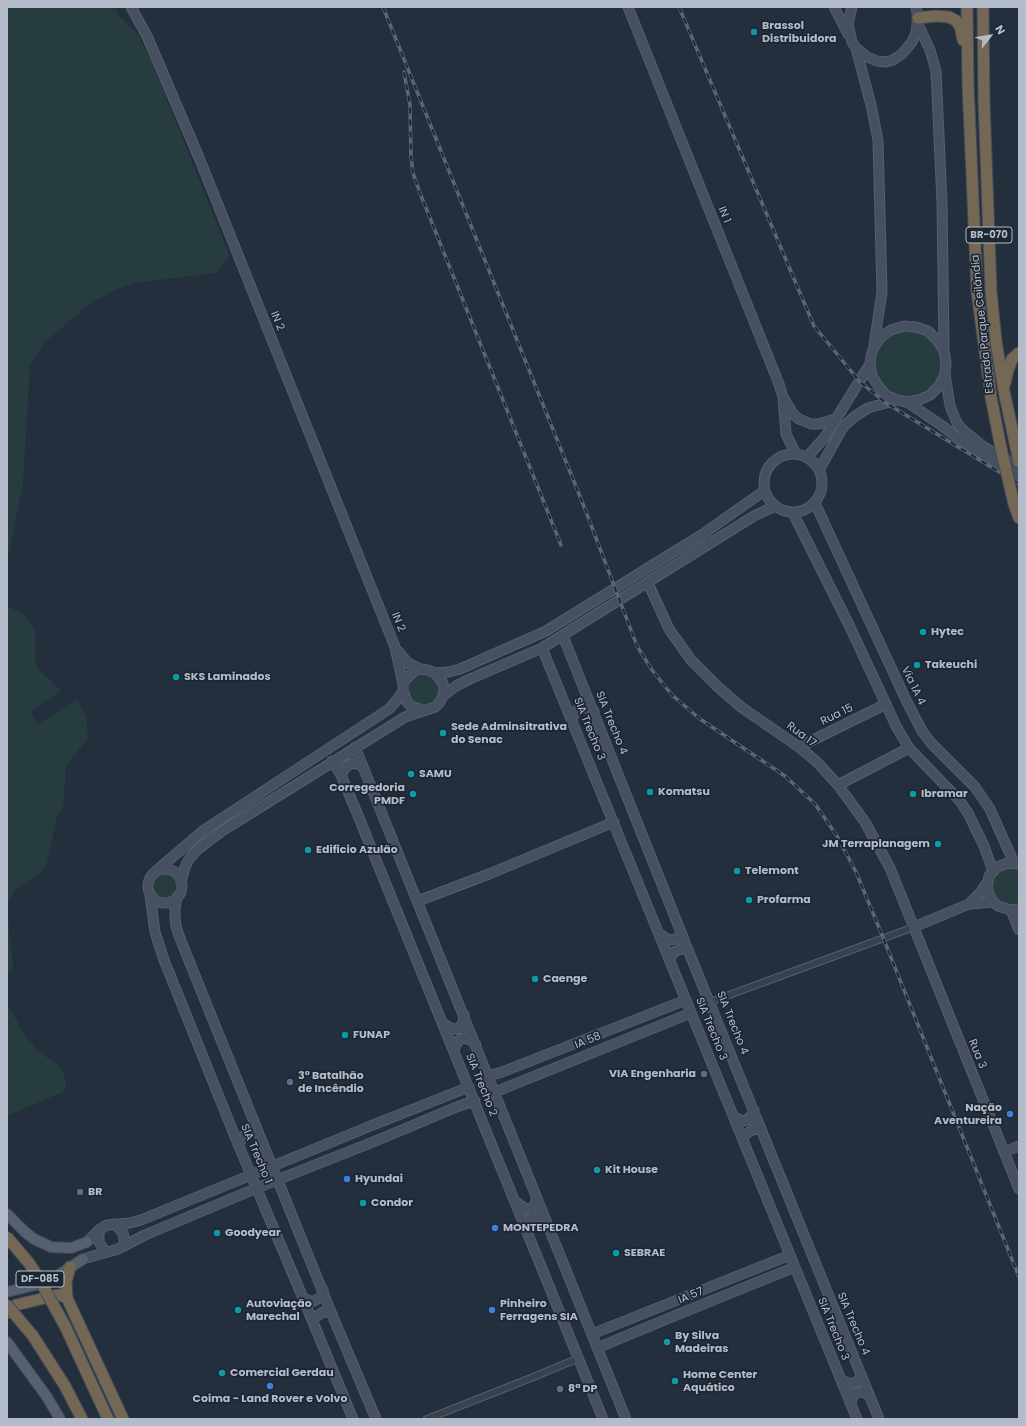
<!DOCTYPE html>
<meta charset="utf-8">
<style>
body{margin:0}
#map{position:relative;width:1026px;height:1426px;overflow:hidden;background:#242f3e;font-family:Poppins,sans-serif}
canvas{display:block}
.frame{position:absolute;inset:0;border:8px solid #b4bcc9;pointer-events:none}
.north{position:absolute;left:970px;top:16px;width:40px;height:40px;-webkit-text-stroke:3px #1d2633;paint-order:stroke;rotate:59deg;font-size:11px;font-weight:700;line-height:16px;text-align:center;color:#b4bcc9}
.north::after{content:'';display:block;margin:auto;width:14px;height:18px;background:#b4bcc9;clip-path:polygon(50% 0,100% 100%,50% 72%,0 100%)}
</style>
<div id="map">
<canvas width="1026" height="1426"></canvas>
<div class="frame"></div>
<div class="north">N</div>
</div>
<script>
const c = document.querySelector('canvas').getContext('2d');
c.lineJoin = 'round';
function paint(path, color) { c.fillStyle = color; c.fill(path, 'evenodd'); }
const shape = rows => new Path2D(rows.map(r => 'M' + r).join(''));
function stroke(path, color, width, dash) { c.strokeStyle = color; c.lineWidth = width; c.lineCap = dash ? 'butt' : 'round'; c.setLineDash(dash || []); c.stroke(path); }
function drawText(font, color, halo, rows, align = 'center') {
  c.font = font + ' Poppins,sans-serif'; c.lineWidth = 3.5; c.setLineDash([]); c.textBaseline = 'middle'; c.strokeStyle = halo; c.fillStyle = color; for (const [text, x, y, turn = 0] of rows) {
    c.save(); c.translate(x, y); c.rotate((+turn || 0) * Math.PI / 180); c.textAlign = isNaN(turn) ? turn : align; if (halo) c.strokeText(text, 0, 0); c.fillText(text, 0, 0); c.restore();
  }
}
paint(shape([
 [7,7,115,7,118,15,139,36,151,60,230,256,216,273,134,283,114,290,87,306,45,342,30,364,23,483,7,562],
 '876 364a33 33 0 1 1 66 0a33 33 0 1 1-66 0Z',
 [7,606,26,615,35,632,35,660,39,670,61,691,30,711,37,725,77,699,86,717,88,738,66,766,63,808,57,817,47,863,39,874,16,889,7,904],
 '408 690a16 16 0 1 1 32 0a16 16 0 1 1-32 0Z',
 [1005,867,1019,868,1019,906,1017,906,1000,904,991,893,992,879,997,872],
 '152 886a12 12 0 1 1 24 0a12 12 0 1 1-24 0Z',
 [7,906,13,967,7,973],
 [7,1004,25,1035,38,1051,62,1068,66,1083,65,1091,7,1116]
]), '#263c3f');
const street = shape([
 [710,1002,914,927],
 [427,1419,531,1378,579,1358]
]);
const secondary = shape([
 [131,7,147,36,200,160,395,647,403,684],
 [628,7,779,384,783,397,786,434,796,454],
 [834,7,848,34],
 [852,7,848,24,852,42,856,48,867,57,877,61,886,62,893,60,902,54,912,42,916,33,918,18,916,7],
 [917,22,930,50,936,71,942,202,944,349],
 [856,48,871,105,878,140,882,292,874,345],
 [945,374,939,386,930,395,919,400,907,402,897,400,886,395,878,386,872,376,870,364,871,356,874,347,881,337,891,330,904,326,916,327,928,331,937,340,944,351,946,362,945,374,950,406,957,423,964,431,984,447,1019,467],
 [785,400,793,414,799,419,811,424,819,424,835,419],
 [907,402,941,425,965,443,1019,479],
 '764 483a29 29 0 1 1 58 0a29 29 0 1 1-58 0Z',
 [807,457,825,437,870,364],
 [819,470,843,427,854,417,868,408,897,400],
 [815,503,906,700,922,731,931,743,975,787,990,809,1014,863],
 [793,513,850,627,896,726,909,748,960,801,968,813,984,846,993,871],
 [648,583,669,629,691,660,717,686,741,707,799,747,817,762,838,785,865,822,890,868,1019,1189],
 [563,636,688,950,879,1419],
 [542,648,857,1419],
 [397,650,408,663,420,669],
 [435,673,448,672,460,669,546,631,703,534,764,491],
 [443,696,456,686,470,679,542,648,754,516,775,506],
 [572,719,575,712,580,708,589,708,594,711],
 [355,747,626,1419],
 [799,747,886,704],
 [332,761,341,775,357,813,603,1419],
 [341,775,345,768,350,764,356,763,363,767],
 [838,785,909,748],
 [1018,864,1008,863,997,867,989,876,987,889,993,902,998,906,1011,910,1019,909],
 '148 886a17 17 0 1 1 34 0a17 17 0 1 1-34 0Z',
 [156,871,204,830,389,709,397,700,403,691],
 [181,882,185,867,189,859,198,849,222,831,405,717,435,707,440,702,443,696,444,689,443,683,435,673,428,670,420,669,414,671,406,679,403,684,403,691,407,702,411,706,422,710],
 [150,894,155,932,164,960,238,1144,303,1298,353,1419],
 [177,897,175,908,175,917,176,927,181,941,333,1317,376,1419],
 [418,901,489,874,614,822],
 [969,904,980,893,987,883],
 [1011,910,1019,930],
 [914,927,969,904,993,902],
 [660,934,669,940,676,939,682,934],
 [670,961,672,954,676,951,681,949,688,950],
 [444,1024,452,1029,457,1029,463,1024,464,1015],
 [454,1049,458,1041,463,1038,471,1040,476,1045],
 [488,1076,502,1072,686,1000],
 [495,1092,691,1013],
 [734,1117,743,1121,747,1120,753,1114,754,1110],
 [743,1139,746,1134,752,1130,758,1129,762,1131],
 [238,1144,245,1135,257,1129],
 [1004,1152,1019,1146],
 [516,1202,524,1208,531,1209,536,1203,536,1196],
 [115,1224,123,1233,125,1245],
 [527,1229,529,1221,531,1218,538,1216,546,1220],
 [99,1230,99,1242,103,1249,107,1252],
 [87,1242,99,1230,107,1225,130,1223,141,1220,373,1125,469,1087],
 [83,1259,118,1249,145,1235,257,1188,378,1140,459,1106,475,1101],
 [303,1298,310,1301,314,1301,321,1297,323,1290],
 [313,1322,314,1318,323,1312,328,1312,332,1314],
 [592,1334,790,1255],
 [597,1348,679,1314,795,1267],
 [841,1380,847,1383,855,1383,860,1379,861,1374],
 [851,1404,852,1397,856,1393,860,1392,869,1394]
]);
const primary = shape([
 [7,1214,25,1232,34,1239,51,1247,71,1248,87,1242],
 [7,1292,43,1283,56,1277,83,1259],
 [7,1342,47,1397,60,1419]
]);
const highway = shape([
 [967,7,968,84,977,291,991,397,1001,448],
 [983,7,984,102,991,292,996,341,1004,391,1019,462],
 [918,18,935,16,949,17,955,20,960,26,963,40],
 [1005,383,1008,370,1012,359,1019,353],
 [1014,504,1019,518],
 [70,1267,66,1282,67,1298,123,1419],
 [7,1313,16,1305,53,1296,60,1295,67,1298],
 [65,1326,108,1419],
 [33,1336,65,1386,82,1419]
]);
stroke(street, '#565f6c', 8);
stroke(secondary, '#565f6c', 11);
stroke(primary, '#414a57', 12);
stroke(highway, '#434c59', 13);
stroke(street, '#38414e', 6);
stroke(secondary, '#465061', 9);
stroke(primary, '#56606e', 10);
stroke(highway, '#746855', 11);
const rail = shape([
 [383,7,585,509,637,646,652,670,672,695,700,719,785,776,815,804,837,836,856,872,880,930,1019,1277],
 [679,7,814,326,860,382,886,403,1019,484],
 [404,72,410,105,411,157,413,173,420,193,561,545]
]);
stroke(rail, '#5a6575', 3.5);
stroke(rail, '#1d2633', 2, [6]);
const highwayBridge = shape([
 [1001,448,1014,504],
 [7,1237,29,1263,38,1277,65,1326],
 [7,1305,33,1336]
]);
stroke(highwayBridge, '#434c59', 13, []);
stroke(highwayBridge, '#746855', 11);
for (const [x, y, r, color] of [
 [754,32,4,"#0f9aa8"],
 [923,632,4,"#0f9aa8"],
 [917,665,4,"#0f9aa8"],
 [176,677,4,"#0f9aa8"],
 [443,733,4,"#0f9aa8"],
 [411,774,4,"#0f9aa8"],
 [650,792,4,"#0f9aa8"],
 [413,794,4,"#0f9aa8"],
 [913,794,4,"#0f9aa8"],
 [938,844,4,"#0f9aa8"],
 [308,850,4,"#0f9aa8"],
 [737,871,4,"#0f9aa8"],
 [749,900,4,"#0f9aa8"],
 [535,979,4,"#0f9aa8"],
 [345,1035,4,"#0f9aa8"],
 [704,1074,4,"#5c6f8a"],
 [290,1082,4,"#5c6f8a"],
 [1010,1114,4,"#3f7fe0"],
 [597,1170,4,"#0f9aa8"],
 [347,1179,4,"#3f7fe0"],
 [80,1192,4,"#5c6f8a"],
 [363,1203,4,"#0f9aa8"],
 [495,1228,4,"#3f7fe0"],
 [217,1233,4,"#0f9aa8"],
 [616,1253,4,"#0f9aa8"],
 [238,1310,4,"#0f9aa8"],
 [492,1310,4,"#3f7fe0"],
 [667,1342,4,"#0f9aa8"],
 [222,1373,4,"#0f9aa8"],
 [675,1381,4,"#0f9aa8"],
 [270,1386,4,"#3f7fe0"],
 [560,1389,4,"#5c6f8a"]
]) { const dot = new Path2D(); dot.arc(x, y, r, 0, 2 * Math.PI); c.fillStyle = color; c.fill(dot); stroke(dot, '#1d2633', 1.5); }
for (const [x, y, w] of [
 [989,235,46],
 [40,1279,48]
]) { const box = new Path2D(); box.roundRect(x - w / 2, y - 8, w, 16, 3); c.fillStyle = '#1d2633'; c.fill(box); stroke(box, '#b4bcc9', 1); }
drawText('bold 10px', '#b4bcc9', null, [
 ["BR-070",989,235],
 ["DF-085",40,1279]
]);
drawText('bold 11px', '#b4bcc9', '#1d2633', [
 ["Brassol",762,26],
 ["Distribuidora",762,39],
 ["Hytec",931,632],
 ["Takeuchi",925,665],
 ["SKS Laminados",184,677],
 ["Sede Adminsitrativa",451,727],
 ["do Senac",451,740],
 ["SAMU",419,774],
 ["Corregedoria",405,788,"right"],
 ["PMDF",405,801,"right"],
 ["Komatsu",658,792],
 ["Ibramar",921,794],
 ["JM Terraplanagem",930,844,"right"],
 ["Edificio Azulão",316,850],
 ["Telemont",745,871],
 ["Profarma",757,900],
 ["Caenge",543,979],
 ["FUNAP",353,1035],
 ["VIA Engenharia",696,1074,"right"],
 ["3º Batalhão",298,1076],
 ["de Incêndio",298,1089],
 ["Nação",1002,1108,"right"],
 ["Aventureira",1002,1121,"right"],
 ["Kit House",605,1170],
 ["Hyundai",355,1179],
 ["BR",88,1192],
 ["Condor",371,1203],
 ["MONTEPEDRA",503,1228],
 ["Goodyear",225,1233],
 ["SEBRAE",624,1253],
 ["Autoviação",246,1304],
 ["Marechal",246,1317],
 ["Pinheiro",500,1304],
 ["Ferragens SIA",500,1317],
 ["By Silva",675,1336],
 ["Madeiras",675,1349],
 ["Comercial Gerdau",230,1373],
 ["Home Center",683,1375],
 ["Aquático",683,1388],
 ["8ª DP",568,1389],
 ["Coima - Land Rover e Volvo",270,1399,"center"]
], 'left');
drawText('11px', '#b4bcc9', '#1d2633', [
 ["IN 1",724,215,68],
 ["IN 2",277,321,68],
 ["Estrada Parque Ceilândia",983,324,-96],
 ["IN 2",398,622,68],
 ["Via 1A 4",913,686,64],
 ["Rua 15",837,715,-26],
 ["SIA Trecho 4",611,723,68],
 ["SIA Trecho 3",589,729,68],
 ["Rua 17",801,735,37],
 ["SIA Trecho 4",732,1023,68],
 ["SIA Trecho 3",711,1029,68],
 ["IA 58",588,1041,-22],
 ["Rua 3",977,1054,68],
 ["SIA Trecho 2",481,1085,68],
 ["SIA Trecho 1",256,1154,67],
 ["IA 57",691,1296,-22],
 ["SIA Trecho 4",853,1324,67],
 ["SIA Trecho 3",833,1329,68]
]);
</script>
